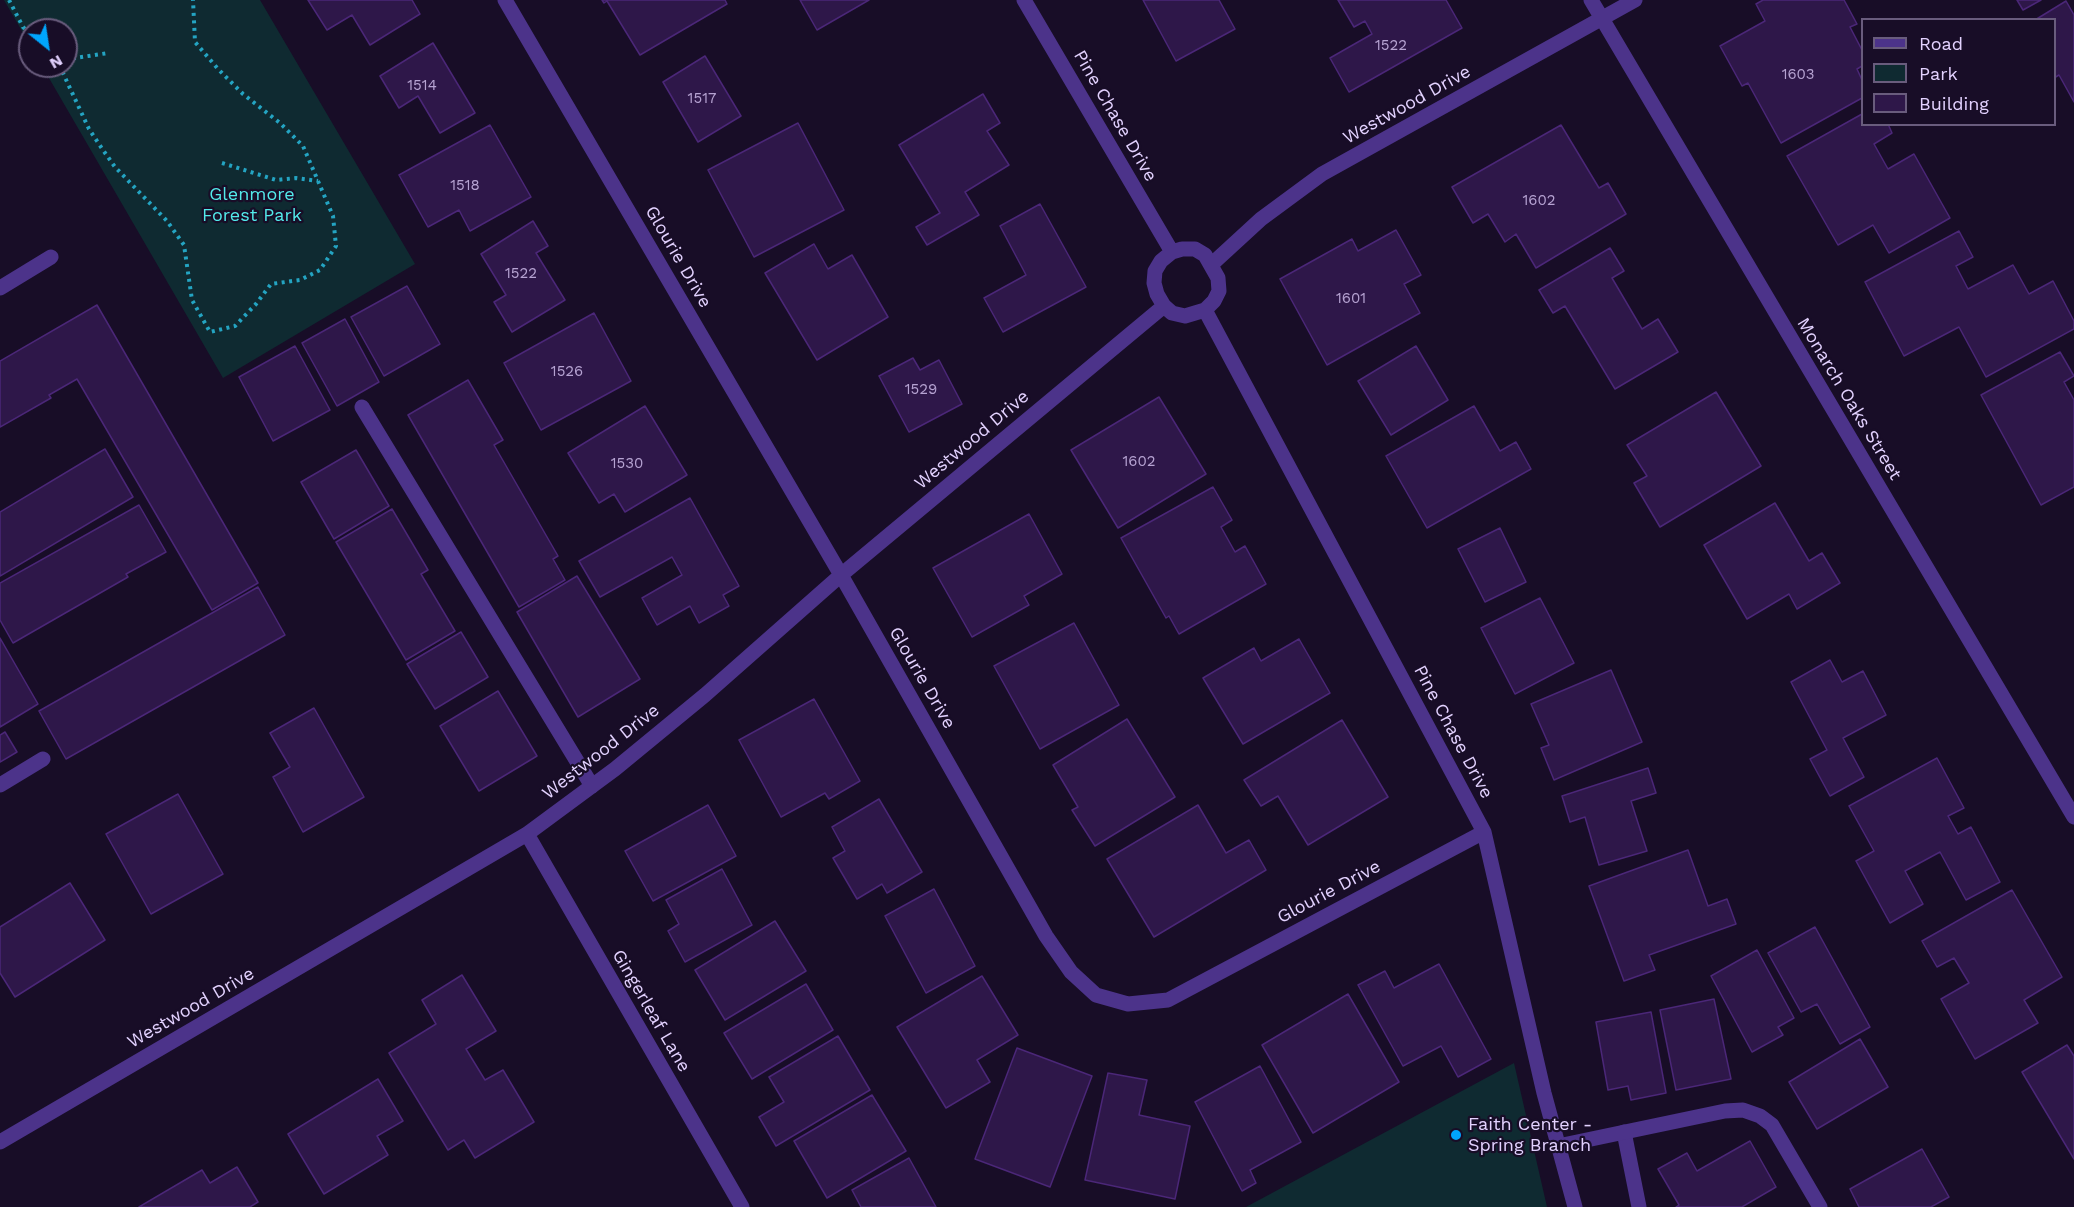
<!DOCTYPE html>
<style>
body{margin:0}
#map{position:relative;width:2074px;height:1207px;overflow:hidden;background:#180d27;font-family:"Work Sans",sans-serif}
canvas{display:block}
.legend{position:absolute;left:1861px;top:18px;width:195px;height:108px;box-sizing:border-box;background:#180d27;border:2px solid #695c7d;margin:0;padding:8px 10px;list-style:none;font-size:18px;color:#e3d2ff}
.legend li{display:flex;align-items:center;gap:12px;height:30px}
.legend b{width:30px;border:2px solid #695c7d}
.north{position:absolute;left:18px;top:18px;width:60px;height:60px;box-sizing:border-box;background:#180d27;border:2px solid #695c7d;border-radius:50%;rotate:150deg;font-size:16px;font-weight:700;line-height:24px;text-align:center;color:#e3d2ff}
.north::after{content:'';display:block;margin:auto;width:21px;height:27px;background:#00a5fd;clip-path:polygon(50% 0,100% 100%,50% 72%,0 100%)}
</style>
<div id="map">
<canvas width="2074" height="1207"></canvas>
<ul class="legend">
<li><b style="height:8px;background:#4c338a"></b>Road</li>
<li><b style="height:16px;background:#0f2a31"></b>Park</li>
<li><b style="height:16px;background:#2e1749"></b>Building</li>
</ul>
<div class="north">N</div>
</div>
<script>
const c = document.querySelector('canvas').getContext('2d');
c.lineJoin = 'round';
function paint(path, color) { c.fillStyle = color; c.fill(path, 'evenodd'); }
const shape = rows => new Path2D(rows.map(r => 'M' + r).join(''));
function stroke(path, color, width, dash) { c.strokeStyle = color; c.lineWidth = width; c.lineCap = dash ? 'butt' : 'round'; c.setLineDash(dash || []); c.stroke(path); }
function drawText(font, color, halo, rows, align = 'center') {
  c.font = font + ' "Work Sans",sans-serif'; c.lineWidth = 4.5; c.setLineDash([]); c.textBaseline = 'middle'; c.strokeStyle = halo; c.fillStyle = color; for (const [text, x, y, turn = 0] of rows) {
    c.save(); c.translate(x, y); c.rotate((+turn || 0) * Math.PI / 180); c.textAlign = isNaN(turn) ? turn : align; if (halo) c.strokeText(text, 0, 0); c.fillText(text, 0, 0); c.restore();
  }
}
paint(shape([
 [4,0,260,0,415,264,223,378,42,66,66,66,66,30,30,30,30,45],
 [1514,1063,1547,1207,1246,1207]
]), '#0f2a31');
const building = shape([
 [308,0,412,0,420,14,370,45,352,15,327,30,308,0],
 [602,0,725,0,727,4,640,55,607,1,604,3,602,0],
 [800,0,869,0,817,30,800,0],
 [1143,0,1219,0,1235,29,1176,61,1143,0],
 [1338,0,1446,0,1462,28,1349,92,1330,58,1372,34,1365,21,1354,27,1338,0],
 [1763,0,1844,0,1857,24,1850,27,1862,50,1862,66,1857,69,1862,80,1862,98,1781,143,1748,83,1742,86,1720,46,1765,21,1756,4,1763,0],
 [2017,0,2041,0,2023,10,2017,0],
 [2066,1,2074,15,2074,102,2059,75,2054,78,2054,20,2035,20,2066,1],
 [433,43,475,113,440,133,418,96,399,108,380,76,433,43],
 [705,56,741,116,698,142,663,82,705,56],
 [983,94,1000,123,987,131,1009,165,965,192,979,215,927,245,916,227,940,213,899,145,983,94],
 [1862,114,1862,124,1888,124,1892,133,1874,144,1888,169,1914,154,1950,218,1889,253,1873,225,1838,245,1787,156,1862,114],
 [798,123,844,210,754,257,708,170,798,123],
 [490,125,531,197,470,231,459,210,428,227,399,175,490,125],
 [1561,125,1599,188,1608,183,1626,214,1536,268,1516,234,1505,242,1488,214,1473,223,1452,187,1561,125],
 [1040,204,1086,287,1003,332,984,298,1026,275,1000,226,1040,204],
 [533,221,548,246,536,253,565,300,512,332,494,302,506,295,481,254,533,221],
 [1396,230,1421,275,1404,284,1420,313,1327,365,1280,279,1352,239,1358,251,1396,230],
 [1959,231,1973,257,1956,266,1968,289,2013,265,2029,294,2053,281,2074,321,2074,329,1986,377,1959,327,1904,356,1865,282,1959,231],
 [814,244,828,269,852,255,888,317,817,360,765,273,814,244],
 [1610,248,1624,271,1612,278,1642,329,1658,319,1678,352,1615,389,1565,306,1553,313,1539,290,1610,248],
 [407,286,440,344,384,376,351,317,407,286],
 [97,305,258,583,212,610,77,379,49,395,51,398,0,427,0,361,97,305],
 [594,313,631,381,541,430,504,363,594,313],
 [345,319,379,382,337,406,302,343,345,319],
 [295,346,330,410,273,441,239,377,295,346],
 [1416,346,1448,400,1391,435,1358,381,1416,346],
 [2060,352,2074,376,2064,382,2074,400,2074,487,2041,505,1981,395,2060,352],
 [913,358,920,370,939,360,962,404,909,432,879,376,913,358],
 [468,380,503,440,494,445,558,556,553,559,565,580,519,607,408,415,468,380],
 [1716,392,1761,466,1660,527,1634,483,1647,476,1627,445,1716,392],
 [1159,397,1206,474,1118,528,1071,450,1159,397],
 [645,406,687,475,625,512,614,494,599,503,568,453,645,406],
 [1474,406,1500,451,1516,442,1531,469,1427,528,1386,456,1474,406],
 [105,449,133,497,0,576,0,512,105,449],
 [356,450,389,506,334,539,301,482,356,450],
 [1213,487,1232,520,1221,527,1235,552,1245,546,1266,584,1179,634,1169,616,1166,618,1121,538,1213,487],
 [690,498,739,586,723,595,729,606,699,623,690,606,657,625,642,598,682,575,672,557,600,597,579,561,690,498],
 [1775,503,1809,561,1822,553,1840,583,1797,609,1789,594,1747,619,1704,545,1775,503],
 [139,505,166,552,126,574,128,577,13,643,0,620,0,583,139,505],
 [392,509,428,570,421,574,455,631,406,660,336,542,392,509],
 [1029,514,1062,574,1024,596,1029,605,972,637,933,568,1029,514],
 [1500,528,1526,582,1485,602,1458,549,1500,528],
 [577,576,640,679,578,717,517,612,577,576],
 [258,587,285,635,66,759,39,711,258,587],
 [1540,598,1574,663,1515,694,1481,628,1540,598],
 [1074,623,1119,705,1040,749,994,666,1074,623],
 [461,632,488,677,435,709,407,664,461,632],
 [0,638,38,704,0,727,0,638],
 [1299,639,1330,693,1243,744,1203,678,1254,648,1261,661,1299,639],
 [1830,660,1842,682,1863,671,1886,715,1843,738,1864,777,1830,796,1810,759,1827,750,1791,682,1830,660],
 [1611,670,1642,742,1554,780,1541,748,1549,745,1531,704,1611,670],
 [498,691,537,756,479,791,440,726,498,691],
 [814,699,860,781,829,799,825,793,781,817,739,740,814,699],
 [314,708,364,797,303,832,273,777,290,767,270,733,314,708],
 [1127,719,1175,797,1095,846,1072,810,1078,807,1053,765,1127,719],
 [1342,720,1388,797,1308,845,1278,796,1261,806,1244,780,1342,720],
 [5,732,17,752,0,762,0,735,5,732],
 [1937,758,1964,808,1948,816,1958,834,1971,827,2000,882,1966,900,1940,852,1905,871,1923,904,1890,923,1856,861,1874,851,1849,806,1937,758],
 [1648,768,1656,793,1631,801,1647,851,1599,865,1585,817,1570,822,1562,796,1648,768],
 [178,794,223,874,151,914,106,834,178,794],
 [879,799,922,872,887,893,882,884,857,899,833,858,845,851,832,827,879,799],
 [708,805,736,856,653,901,625,851,708,805],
 [1198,805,1226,853,1249,840,1266,870,1154,937,1107,859,1198,805],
 [1688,850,1708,906,1727,899,1736,924,1649,955,1655,970,1624,981,1589,886,1688,850],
 [722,869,752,925,685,962,668,931,679,924,666,900,722,869],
 [70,883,105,940,15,997,0,973,0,927,70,883],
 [934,889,975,966,926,993,885,916,934,889],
 [2012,890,2062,977,2024,1000,2038,1023,1975,1059,1941,999,1969,983,1954,958,1937,967,1922,941,2012,890],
 [775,921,806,971,725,1020,695,970,775,921],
 [1815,927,1870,1027,1840,1044,1817,1004,1801,1012,1768,953,1815,927],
 [1757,950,1794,1018,1778,1027,1783,1035,1752,1052,1711,976,1757,950],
 [1439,964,1491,1059,1458,1077,1441,1046,1403,1066,1358,985,1385,971,1394,988,1439,964],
 [462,975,496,1031,466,1049,485,1080,503,1070,534,1122,475,1158,464,1140,448,1150,389,1053,436,1024,422,1000,462,975],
 [982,976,1018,1035,977,1060,990,1082,946,1108,897,1027,982,976],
 [806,984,833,1030,752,1079,724,1033,806,984],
 [1348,994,1399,1082,1313,1133,1262,1045,1348,994],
 [1714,999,1731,1079,1676,1090,1660,1010,1714,999],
 [1651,1012,1666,1093,1631,1100,1628,1086,1608,1090,1596,1022,1651,1012],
 [838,1036,870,1090,776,1146,759,1117,784,1102,769,1077,838,1036],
 [1860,1039,1888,1087,1817,1129,1789,1082,1860,1039],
 [2067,1045,2074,1056,2074,1159,2022,1072,2067,1045],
 [1017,1048,1092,1076,1050,1187,975,1159,1017,1048],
 [1260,1066,1301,1142,1250,1170,1256,1183,1242,1191,1195,1102,1260,1066],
 [1108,1073,1147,1080,1139,1115,1190,1126,1175,1199,1085,1180,1108,1073],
 [378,1079,403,1121,377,1136,388,1155,324,1194,288,1134,378,1079],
 [872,1095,906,1151,827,1198,794,1141,872,1095],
 [1750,1141,1776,1187,1742,1207,1676,1207,1679,1205,1658,1169,1687,1153,1697,1171,1750,1141],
 [1922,1149,1949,1197,1931,1207,1859,1207,1850,1189,1922,1149],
 [909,1158,936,1207,861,1207,852,1190,909,1158],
 [237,1167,258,1202,250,1207,139,1207,202,1170,210,1183,237,1167]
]);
paint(building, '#2e1749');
stroke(building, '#4b2778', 1.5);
stroke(shape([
 [9,0,23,27,30,34],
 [66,62,75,58,108,53],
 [58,66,62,71,89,129,103,150,115,167,167,221,184,245,192,300,210,332,235,326,256,304,271,284,300,280,320,270,336,246,333,216,303,146,280,123,243,94,218,69,195,42,193,0],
 [222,163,276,180,296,178,318,181]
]), '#24a4c2', 4, [3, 4.5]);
stroke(shape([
 [0,288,51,257],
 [362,407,592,786],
 [0,785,43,759],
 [1624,1132,1639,1207]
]), '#4c338a', 15);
stroke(shape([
 [505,0,841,575,1046,936,1071,972,1096,995,1128,1004,1168,1000,1484,832],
 [1024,0,1172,252],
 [1591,0,2074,817],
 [1182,249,1195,249,1205,255,1218,278,1219,291,1214,301,1205,310,1185,316,1172,313,1164,306,1157,294,1154,283,1155,271,1161,261,1172,252,1182,249],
 [1212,264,1261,219,1322,174,1635,0],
 [1205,310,1484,832,1544,1093,1575,1207],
 [527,834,742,1207],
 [0,1142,527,834,615,769,705,695,841,575,1164,306],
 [1558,1146,1725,1111,1743,1110,1760,1116,1772,1125,1820,1207]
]), '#4c338a', 15);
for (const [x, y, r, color] of [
 [1456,1135,6,"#00a5fd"]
]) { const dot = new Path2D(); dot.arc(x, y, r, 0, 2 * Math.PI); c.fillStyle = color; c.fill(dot); stroke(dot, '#180d27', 2); }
drawText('15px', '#b6a3d2', null, [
 ["1522",1391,46],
 ["1603",1798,75],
 ["1514",422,86],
 ["1517",702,99],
 ["1518",465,186],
 ["1602",1539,201],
 ["1522",521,274],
 ["1601",1351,299],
 ["1526",567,372],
 ["1529",921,390],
 ["1602",1139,462],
 ["1530",627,464]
]);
drawText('18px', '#e3d2ff', '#180d27', [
 ["Westwood Drive",1407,105,-29],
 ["Pine Chase Drive",1115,116,60],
 ["Glourie Drive",678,257,60],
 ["Monarch Oaks Street",1849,399,59],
 ["Westwood Drive",972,440,-40],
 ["Glourie Drive",922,678,60],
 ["Pine Chase Drive",1453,732,62],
 ["Westwood Drive",601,752,-38],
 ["Glourie Drive",1329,892,-28],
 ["Westwood Drive",191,1008,-30],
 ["Gingerleaf Lane",651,1011,60]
]);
drawText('18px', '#53eaea', '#180d27', [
 ["Glenmore",252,195],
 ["Forest Park",252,216]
]);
drawText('18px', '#e3d2ff', '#180d27', [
 ["Faith Center -",1468,1125],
 ["Spring Branch",1468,1146]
], 'left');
</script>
